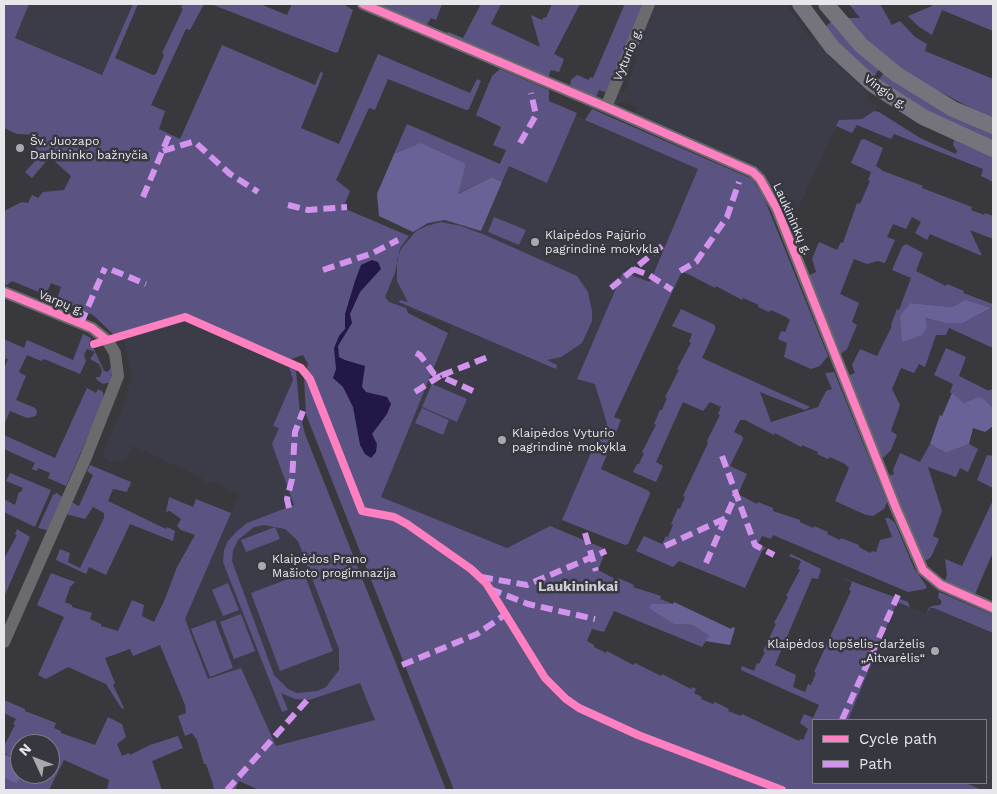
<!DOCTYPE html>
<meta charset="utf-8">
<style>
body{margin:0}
#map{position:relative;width:997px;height:794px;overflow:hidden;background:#39393d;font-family:"Work Sans",sans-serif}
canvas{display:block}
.frame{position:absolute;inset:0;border:5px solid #e6e6eb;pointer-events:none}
.legend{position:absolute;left:812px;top:719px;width:175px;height:65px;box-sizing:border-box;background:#37373f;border:1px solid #7d7d84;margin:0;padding:6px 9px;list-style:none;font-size:15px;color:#e6e6eb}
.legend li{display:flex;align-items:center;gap:10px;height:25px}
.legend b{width:25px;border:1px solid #7d7d84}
.north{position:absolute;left:10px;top:734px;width:50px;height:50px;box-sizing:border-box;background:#37373f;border:1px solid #7d7d84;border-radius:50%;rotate:313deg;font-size:14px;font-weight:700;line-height:20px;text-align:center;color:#e6e6eb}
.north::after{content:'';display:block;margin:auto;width:18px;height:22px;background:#a9a9ae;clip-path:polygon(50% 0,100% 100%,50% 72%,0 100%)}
</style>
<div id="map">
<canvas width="997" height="794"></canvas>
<div class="frame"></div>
<ul class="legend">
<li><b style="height:6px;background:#ff80c0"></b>Cycle path</li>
<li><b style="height:6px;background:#d193ec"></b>Path</li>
</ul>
<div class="north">N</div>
</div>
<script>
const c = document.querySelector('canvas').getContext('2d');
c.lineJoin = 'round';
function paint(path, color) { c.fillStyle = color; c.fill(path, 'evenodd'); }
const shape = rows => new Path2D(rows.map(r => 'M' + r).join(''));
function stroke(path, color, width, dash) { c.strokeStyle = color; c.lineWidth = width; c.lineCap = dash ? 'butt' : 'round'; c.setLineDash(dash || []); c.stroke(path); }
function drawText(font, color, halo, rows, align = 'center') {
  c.font = font + ' "Work Sans",sans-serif'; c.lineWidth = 5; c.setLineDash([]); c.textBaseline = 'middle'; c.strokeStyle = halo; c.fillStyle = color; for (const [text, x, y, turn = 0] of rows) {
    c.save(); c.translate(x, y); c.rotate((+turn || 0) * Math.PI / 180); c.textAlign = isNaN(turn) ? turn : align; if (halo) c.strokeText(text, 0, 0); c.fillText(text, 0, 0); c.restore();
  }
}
paint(shape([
 [29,4,133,4,102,75,15,38],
 [654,4,786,4,809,37,819,38,828,49,829,56,867,92,869,100,878,107,874,111,862,119,839,120,798,208,792,204,785,219,770,182,762,174,634,115,637,107,621,101,616,108,614,106,613,99,617,90,625,91,637,59,631,56],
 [576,116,698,169,650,282,623,272,577,378,595,384,607,424,590,455,558,529,549,526,507,548,381,497,451,326,389,302,385,297,395,273,396,259,400,248,409,236,421,227,436,221,450,220,481,231,509,166,548,182],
 [181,321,289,367,293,380,273,425,279,428,286,485,376,720,276,746,241,668,208,679,185,619,239,494,211,481,204,484,201,477,133,446,126,460,110,462,102,456,127,396,131,376,124,338],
 [897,602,926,613,930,608,934,608,993,633,993,790,983,790,965,783,986,783,986,720,848,720]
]), '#3c3c48');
paint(shape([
 [4,4,29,4,15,38,102,75,133,4,138,4,115,58,153,75,156,74,164,55,162,53,183,9,181,8,183,4,204,4,190,30,186,29,151,105,165,111,159,129,180,139,222,45,315,85,321,71,323,74,301,128,339,144,378,54,470,93,477,79,481,81,469,109,466,110,388,79,375,110,369,108,336,180,350,191,343,208,409,236,400,248,395,273,385,297,389,302,406,308,408,313,448,333,381,497,507,548,550,526,603,548,603,558,598,570,617,580,618,578,634,585,633,587,661,596,660,599,673,604,651,604,674,624,692,625,709,636,702,647,614,611,604,632,592,629,587,641,594,645,594,647,606,653,607,651,633,665,635,663,661,676,662,674,691,689,692,687,696,689,694,693,702,697,701,699,713,704,715,702,729,709,728,711,741,716,742,714,799,741,800,739,803,740,808,729,800,723,804,714,813,718,819,705,741,670,742,666,754,671,757,663,759,664,765,652,763,651,776,624,774,623,788,597,786,596,800,570,798,569,801,561,789,556,791,554,821,569,818,579,812,578,775,665,796,675,793,687,805,692,808,684,811,685,816,673,814,672,851,591,849,590,852,582,840,577,908,602,910,607,897,602,848,720,813,720,813,783,965,783,983,790,454,790,309,422,306,414,304,378,308,364,303,355,291,359,184,314,114,335,93,315,57,299,61,287,51,283,46,295,12,281,7,285,4,284,4,211,22,202,28,203,32,195,38,198,43,192,64,190,71,176,50,157,32,178,25,172,35,161,37,135,17,134,4,128],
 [211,4,260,4,287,15,292,4,343,4,353,10,338,52,336,53],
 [374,4,442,4,436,20,431,18,426,26],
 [481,4,501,4,491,24,540,47,531,15,542,20,544,17,546,18,552,4,580,4,554,54,564,59,559,72,551,70,548,78,445,34,449,32,463,38],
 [623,4,645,4,607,93,599,90,595,99,570,85,571,80,577,75,589,80,590,77,593,78,624,6],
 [849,4,880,4,892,25,900,21,915,37,927,44,925,51,993,79,993,120,898,69,844,18,860,18],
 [931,4,993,4,993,31,942,10,932,35,918,26,908,16,932,6],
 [833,20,880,68,873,78,824,28],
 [500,69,549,90,549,101,577,113,547,183,509,166,502,182,492,177,457,194,466,164,394,154,407,124,500,164,506,150,493,145,501,127,476,115,492,76],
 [885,71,993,131,993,146,948,125,878,81],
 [592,109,752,179,764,198,828,356,820,366,811,369,784,357,787,343,778,339,781,331,785,332,790,320,786,317,771,310,769,312,758,307,759,305,743,298,742,300,716,286,715,288,686,273,681,273,614,417,621,420,601,469,649,491,650,494,628,544,625,545,562,520,590,455,607,424,595,384,577,379,623,272,650,282,698,169,585,120],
 [874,111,879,112,920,138,956,154,957,151,953,145,954,140,993,157,993,182,981,176,983,169,894,134,891,139,857,125,852,133,836,126,839,120,862,119],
 [864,139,883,148,876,166,883,171,923,186,922,188,972,207,971,210,984,215,985,213,993,216,993,239,970,230,982,256,930,234,927,240,915,233,921,222,912,217,906,229,893,224,887,237,895,240,885,263,878,261,867,264,854,259,840,294,859,303,852,322,857,325,847,349,841,354,808,276,816,272,812,259,819,242,837,250,841,242,843,243,857,203,860,204,870,181,868,180,871,172,851,163,861,140],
 [494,217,526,230,519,245,488,232],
 [441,222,461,226,485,235,577,276,588,292,592,311,592,321,582,343,561,357,547,360,557,365,556,369,399,302,400,300,408,302,397,281,397,259,401,249,416,231,427,226],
 [906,244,923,253,916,271,946,286,947,284,964,291,963,293,993,304,993,348,949,328,946,335,936,335,925,367,919,364,914,373,901,368,892,389,900,405,891,431,897,435,891,450,883,458,880,456,848,376,855,373,852,365,860,349,877,356,892,326,891,325,897,309,899,310,911,278,892,270,902,247],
 [910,303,953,307,991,308,963,323,945,323,924,318],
 [681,309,715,325,715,330,702,358,810,407,805,410,760,392,771,422,818,407,826,391,832,389,825,373,834,372,887,502,884,509,873,516,866,515,835,501,849,468,845,464,830,457,828,459,817,454,818,452,802,445,801,447,775,433,774,435,745,420,740,420,734,432,742,436,743,439,730,466,747,474,738,494,757,504,758,502,773,508,773,511,800,520,800,522,813,528,814,526,828,532,827,534,840,540,841,538,859,545,859,547,870,553,872,551,876,552,880,540,892,537,885,518,889,518,895,523,914,568,927,587,925,589,908,592,773,535,771,539,762,536,758,544,766,548,762,551,745,588,679,561,673,567,636,551,644,536,662,544,666,536,668,537,673,525,671,524,678,508,680,509,685,497,683,496,708,443,707,441,720,415,718,414,721,407,710,402,703,411,683,402,656,462,663,466,656,482,633,472,637,464,639,464,644,453,642,452,656,425,654,424,660,410,662,410,667,398,665,397,679,370,677,369,691,343,689,342,692,334,672,326],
 [83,334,91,338,89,345,93,347,104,371,108,372,112,366,111,382,103,384,97,380,96,377,100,377,102,371,99,364,90,359,95,352,87,349,84,355,86,361,80,374,44,359,41,361,27,355,19,372,26,376,16,400,35,408,37,411,36,416,27,418,10,411,4,425,4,369,8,359,4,358,4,339,24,348,27,340,73,360],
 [946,348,966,357,959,376,989,391,990,389,993,391,993,408,986,401,964,403,950,392,953,384,934,375],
 [289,367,296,371,300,414,305,434,446,790,259,790,239,781,235,790,211,790,214,789,212,781,206,764,204,764,197,740,192,733,185,736,178,716,186,713,185,705,160,645,133,656,130,649,105,658,115,683,113,685,124,708,122,709,106,684,68,667,46,679,38,675,64,617,37,605,51,573,75,582,70,587,65,602,72,605,72,607,92,613,90,619,101,624,101,626,118,631,132,600,144,605,142,616,154,622,165,599,177,567,195,535,181,530,177,526,181,519,170,511,166,512,169,497,193,507,196,499,231,513,185,619,208,679,241,668,276,746,375,720,360,683,309,700,295,699,281,693,288,710,282,712,223,562,224,550,228,541,237,531,247,523,294,505,272,444,279,428,273,426,293,380],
 [264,525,285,529,298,541,339,649,339,670,326,687,317,691,297,693,288,689,274,675,232,561,233,550,238,540,254,527],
 [432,384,467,399,457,422,422,407],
 [87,388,96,393,98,389,103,392,104,399,66,486,48,478,50,473,38,468,37,471,32,469,35,463,4,449,4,435,55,458],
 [422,408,449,420,443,435,415,423],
 [930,444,946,453,969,444,978,449,968,472,960,468,956,477,928,467,942,511,933,536,939,539,931,557,927,560,921,558,888,476,894,474,893,470,900,453,920,462],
 [987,455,993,456,993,488,977,480],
 [90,465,131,482,127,492,113,489,108,501,166,529,167,527,175,531,173,541,130,524,106,575,89,567,86,574,56,560,55,562,60,549,70,553,68,562,80,568,104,518,104,513,93,507,85,519,66,514,71,502,79,506,93,475,87,471],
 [10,473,51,490,35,527,4,512,4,499,15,505,19,492,21,492,23,488,6,481],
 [57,493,62,497,47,530,38,528,53,495],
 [993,500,993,552,975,594,945,581,947,574,945,559,962,566],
 [275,527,280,539,246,552,241,540],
 [17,529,30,537,4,597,4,559,17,535,15,534],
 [304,573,333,651,280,671,251,593],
 [228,583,239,610,223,616,212,590],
 [939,592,993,615,993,633,934,608,930,608,927,613,928,609,932,606,940,605,942,602,938,597],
 [241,614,255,651,234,659,220,622],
 [215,620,233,668,210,677,191,629],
 [4,700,25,709,25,711,56,723,54,728,61,731,61,733,95,745,108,717,122,724,126,737,117,744,122,756,129,753,130,755,150,745,178,736,183,748,152,761,162,790,107,790,109,780,64,760,49,790,4,790,4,778,17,784,21,774,50,774,50,744,20,744,20,755,15,759,4,753,4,746,15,725,13,724,16,719,4,713]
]), '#5b5483');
paint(shape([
 [421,143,466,164,458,194,492,177,502,182,481,231,445,220,428,223,413,232,379,216,377,194,394,154],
 [965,300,991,308,963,323,945,323,925,318,927,327,922,335,902,342,900,316,910,303,953,307],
 [952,393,964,403,979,397,986,401,993,408,993,426,985,432,973,428,969,444,946,453,930,444,940,415,942,416],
 [674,602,731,629,732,627,735,628,730,645,705,641,709,636,692,625,674,624,649,608,651,604,673,604],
 [4,754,15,759,20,755,21,774,17,784,4,778]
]), '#696297');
paint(shape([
 [372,260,378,262,381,269,360,292,350,314,352,323,338,346,339,357,345,360,365,366,362,387,366,392,387,397,391,404,387,414,372,434,377,444,376,452,371,458,365,454,360,445,353,407,343,387,333,378,336,369,334,348,339,336,345,329,345,314,355,281,361,265]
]), '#231748');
stroke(shape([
 [363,4,606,107,753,172,760,179,777,209,896,508,923,570,941,585,993,608],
 [606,107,649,4],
 [4,292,92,328,107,340,115,353,118,376,86,457,4,642]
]), '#6b6b6e', 12);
stroke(shape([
 [800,4,832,47,872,84,923,117,993,149],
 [826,4,861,45,896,74,953,109,993,126]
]), '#75747c', 16);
stroke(shape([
 [520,143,536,115,531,93],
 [197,144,230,174,258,192],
 [163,151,192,142],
 [143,197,170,133],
 [288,205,308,210,347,207],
 [633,269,649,275,672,290],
 [112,270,146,284],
 [323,270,373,253,398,240],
 [680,271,696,262,727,217,739,182],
 [611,288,662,246],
 [81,323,105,268],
 [416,353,420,355,434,374,440,376,488,357],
 [415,392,440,376,473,391],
 [722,456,755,545,774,555],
 [289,508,287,499,292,479,295,432,303,411],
 [585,533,596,571],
 [665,546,726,518],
 [706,563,736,494],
 [481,577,527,585,606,551],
 [490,589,528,604,595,619],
 [402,665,477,634,506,614],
 [842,720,898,595],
 [227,790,309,698]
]), '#d193ec', 6, [12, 6]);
stroke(shape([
 [363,4,606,107,753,172,760,179,777,209,896,508,923,570,941,585,993,608],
 [4,292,92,328,107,340],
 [94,344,185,317,301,368,310,379,362,511,394,517,407,524,471,569,486,583,545,678,566,699,579,708,638,735,782,790]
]), '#ff80c0', 8);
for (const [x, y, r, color] of [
 [20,148,5,"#a9a9ae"],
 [535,242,5,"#a9a9ae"],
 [502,440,5,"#a9a9ae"],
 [262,566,5,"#a9a9ae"],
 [935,651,5,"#a9a9ae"]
]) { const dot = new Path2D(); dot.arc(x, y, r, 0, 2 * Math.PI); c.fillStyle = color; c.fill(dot); stroke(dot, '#37373f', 2); }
drawText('12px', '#e6e6eb', '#37373f', [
 ["Vyturio g.",628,55,-67],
 ["Vingio g.",885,92,36],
 ["Laukininkų g.",792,219,66],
 ["Varpų g.",61,303,22]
]);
drawText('12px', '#e6e6eb', '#37373f', [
 ["Šv. Juozapo",30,141],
 ["Darbininko bažnyčia",30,155],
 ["Klaipėdos Pajūrio",545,235],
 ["pagrindinė mokykla",545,249],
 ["Klaipėdos Vyturio",512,433],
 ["pagrindinė mokykla",512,447],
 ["Klaipėdos Prano",272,559],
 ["Mašioto progimnazija",272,573],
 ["Klaipėdos lopšelis-darželis",925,644,"right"],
 ["„Aitvarėlis“",925,658,"right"]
], 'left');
drawText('bold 14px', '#cdccd6', '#37373f', [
 ["Laukininkai",578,587]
]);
</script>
